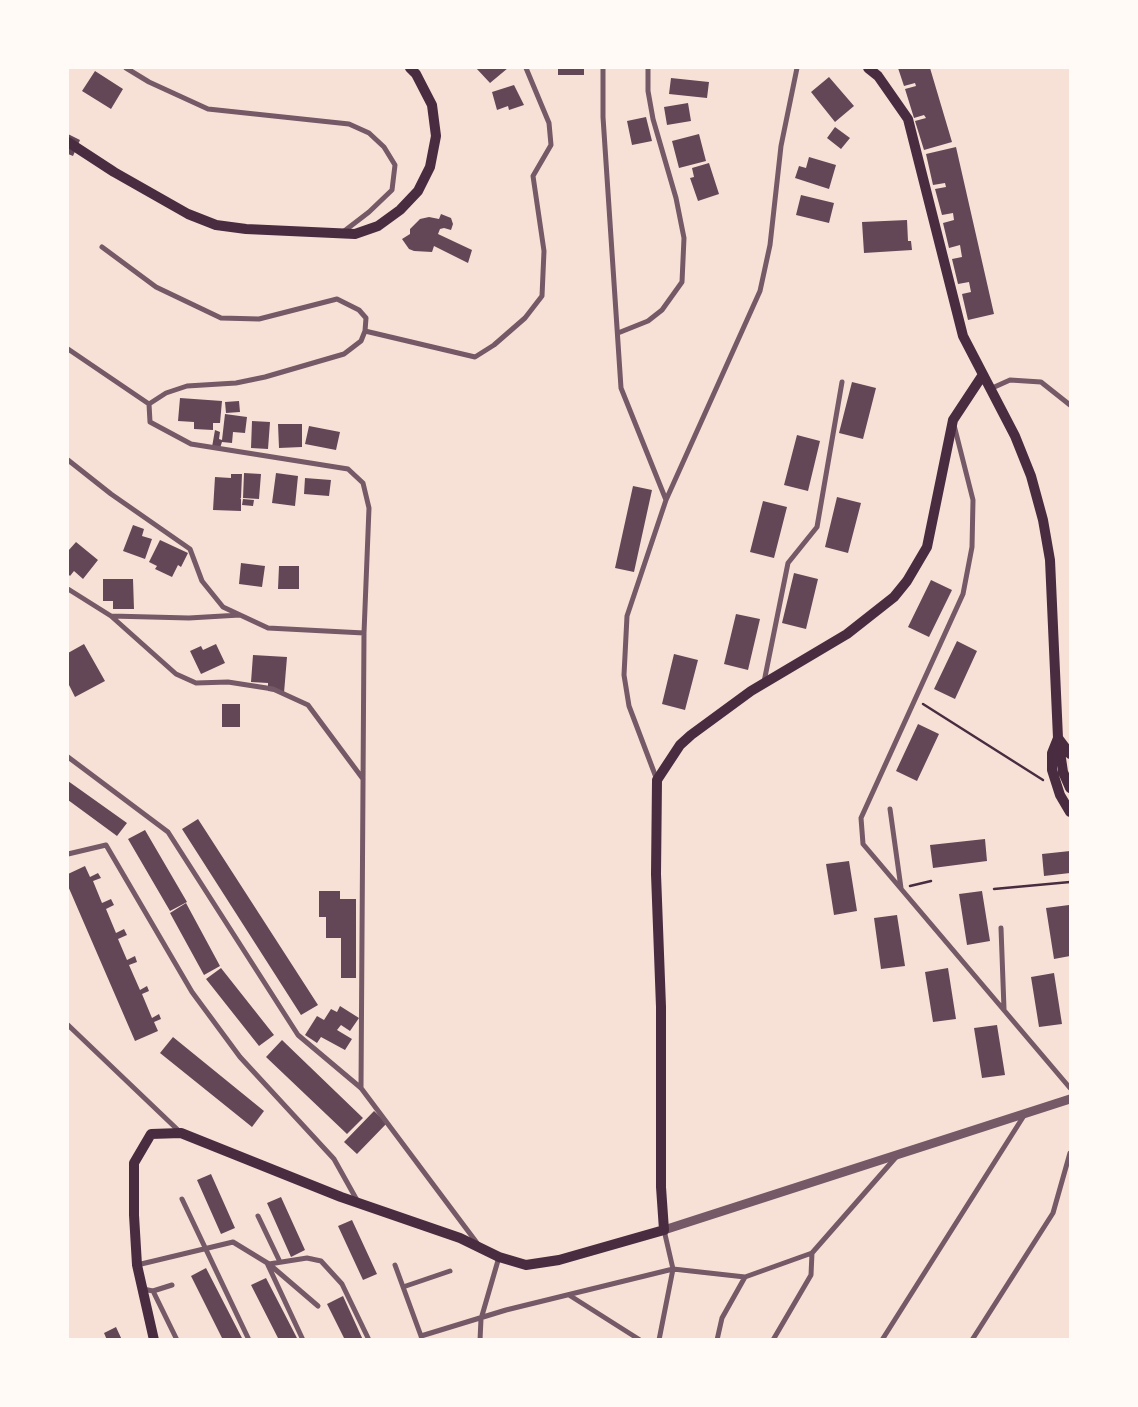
<!DOCTYPE html>
<style>
body{margin:0}
#map{position:relative;width:1138px;height:1407px;overflow:hidden;background:#f7e1d7;font-family:Rubik,sans-serif}
canvas{display:block}
.frame{position:absolute;inset:0;border:69px solid #fffaf5;pointer-events:none}
</style>
<div id="map">
<canvas width="1138" height="1407"></canvas>
<div class="frame"></div>
</div>
<script>
const c = document.querySelector('canvas').getContext('2d');
c.lineJoin = 'round';
function paint(path, color) { c.fillStyle = color; c.fill(path, 'evenodd'); }
const shape = rows => new Path2D(rows.map(r => 'M' + r).join(''));
function stroke(path, color, width, dash) { c.strokeStyle = color; c.lineWidth = width; c.lineCap = dash ? 'butt' : 'round'; c.setLineDash(dash || []); c.stroke(path); }
paint(shape([
 [476,68,508,68,490,83],
 [558,68,584,68,584,75,558,75],
 [898,68,930,68,952,142,924,150,915,121,926,118,924,115,914,118,905,89,916,86,915,83,904,86],
 [95,71,123,89,111,109,82,91],
 [829,77,854,106,835,122,811,92],
 [671,78,709,82,707,98,669,94],
 [514,85,524,105,509,110,508,106,497,110,492,92],
 [688,103,691,121,667,125,664,107],
 [646,117,652,141,632,145,627,121],
 [835,127,850,138,841,149,827,138],
 [68,134,80,140,73,156,68,154],
 [699,134,706,161,679,168,672,141],
 [956,147,994,314,968,320,962,294,971,292,969,282,958,284,952,259,962,257,960,245,949,248,943,223,954,220,953,213,942,215,935,189,946,187,945,183,933,185,926,154],
 [809,157,836,165,829,189,795,178,799,166,806,168],
 [709,163,719,194,698,201,690,178,694,177,692,168],
 [801,195,834,203,829,223,796,215],
 [441,214,451,218,453,224,451,230,444,228,440,229,438,234,472,250,468,263,434,246,432,252,414,251,409,249,402,239,410,234,410,229,420,219,429,217,439,219],
 [907,220,908,241,911,241,912,250,864,253,862,222],
 [852,382,876,388,863,439,839,433],
 [180,398,222,401,220,423,213,423,213,430,194,429,194,422,178,421],
 [239,401,240,412,226,413,225,402],
 [225,414,247,417,245,433,233,432,232,443,222,442,220,448,212,447,215,430,220,432,219,439,222,440],
 [252,421,270,422,268,449,251,448],
 [278,424,302,424,302,447,279,448],
 [309,426,340,432,336,450,305,444],
 [797,435,820,441,808,491,784,485],
 [244,473,261,474,259,499,243,498],
 [276,473,298,476,295,506,272,503],
 [231,474,242,474,241,498,240,498,241,499,241,511,213,510,215,477,231,478],
 [305,478,331,480,329,496,304,494],
 [633,486,652,490,634,572,615,568],
 [837,497,861,503,848,553,825,547],
 [243,499,254,500,253,506,242,505],
 [763,501,787,507,774,558,750,552],
 [133,525,144,529,142,536,152,539,145,559,123,551],
 [160,540,188,553,181,567,178,565,172,577,155,569,157,566,149,562],
 [76,542,98,560,83,579,74,571,70,576,68,574,68,551],
 [241,563,265,566,262,587,239,584],
 [279,566,299,566,299,589,278,589],
 [794,573,818,579,806,629,782,623],
 [103,579,133,579,134,609,113,609,113,601,103,601],
 [931,580,952,590,929,637,908,627],
 [736,614,760,619,748,670,724,664],
 [957,641,977,651,955,699,934,689],
 [84,644,105,681,75,697,68,683,68,653],
 [216,644,225,663,201,674,190,651,201,646,203,650],
 [674,654,698,660,685,710,662,704],
 [253,655,287,657,284,693,268,691,268,683,251,682],
 [222,704,240,704,240,727,222,727],
 [918,724,939,734,917,781,896,771],
 [68,781,127,823,117,836,68,800],
 [198,819,318,1005,301,1015,182,829],
 [145,830,187,902,170,911,128,839],
 [985,839,987,861,933,868,930,845],
 [1070,851,1070,873,1044,876,1042,854],
 [849,861,857,911,834,915,826,864],
 [85,866,90,877,98,873,101,878,93,881,102,903,111,899,114,905,106,909,116,933,124,929,127,935,118,939,127,960,135,956,137,962,129,965,140,990,147,986,149,991,142,994,152,1018,159,1014,161,1019,154,1022,158,1031,135,1041,68,886,68,874],
 [319,891,340,891,340,899,356,899,356,978,341,978,341,938,326,938,326,917,319,917],
 [982,891,990,941,967,945,959,894],
 [186,903,220,966,204,975,170,913],
 [1069,905,1070,956,1054,959,1046,908],
 [897,915,905,966,881,969,874,918],
 [221,968,274,1035,259,1046,206,979],
 [948,968,956,1019,933,1022,925,972],
 [1054,973,1062,1024,1039,1027,1031,977],
 [340,1006,359,1018,350,1031,341,1025,337,1030,352,1039,345,1050,321,1037,317,1043,305,1035,317,1016,324,1020,331,1009,337,1012],
 [997,1025,1005,1075,982,1078,974,1028],
 [173,1037,264,1111,252,1127,160,1053],
 [282,1040,363,1118,347,1134,266,1057],
 [374,1111,387,1123,357,1154,344,1142],
 [211,1174,235,1228,221,1234,197,1180],
 [281,1197,305,1250,291,1257,267,1203],
 [352,1220,377,1274,363,1280,338,1226],
 [206,1268,243,1340,223,1340,191,1276],
 [266,1278,298,1340,279,1340,251,1285],
 [343,1296,363,1340,345,1340,327,1304],
 [116,1327,122,1340,107,1340,104,1333]
]), '#644757');
stroke(shape([
 [923,704,1043,780],
 [910,886,931,881],
 [994,889,1070,882]
]), '#4a2c40', 2.5);
stroke(shape([
 [126,68,149,82,208,109,349,124,369,133,384,147,395,165,392,190,369,212,343,232],
 [603,68,603,117,621,388,666,500,627,616,624,675,629,706,657,780],
 [365,331,475,357,494,345,525,318,542,296,544,251,533,176,551,145,549,123,526,68],
 [618,333,648,321,662,310,682,282,684,238,676,198,653,119,648,91,648,68],
 [68,349,149,404],
 [990,389,1010,380,1041,382,1070,405],
 [954,425,973,500,972,547,963,594,861,818,863,844,1070,1088],
 [68,460,111,494,190,549,202,581,223,607,268,628,364,633,369,508,363,483,348,469,191,444,150,422,149,404,166,393,187,386,236,383,265,377,344,354,361,341,365,331,366,318,359,310,337,299,259,319,221,318,156,287,102,247],
 [666,500,760,291,770,245,781,146,797,68],
 [68,589,111,616,189,618,240,615],
 [111,616,176,674,196,683,228,682,273,689,308,705,363,779],
 [764,682,788,563,817,527,842,382],
 [68,757,168,832,298,1035,361,1088,477,1243],
 [890,809,901,888],
 [68,854,106,845,192,992,240,1057,334,1159,358,1202],
 [1001,928,1004,1009],
 [68,1025,180,1132],
 [361,1088,364,633],
 [182,1199,249,1340],
 [258,1216,280,1262],
 [664,1230,673,1269,745,1277,812,1253,897,1156],
 [267,1263,303,1340],
 [269,1264,318,1306],
 [137,1265,233,1242,269,1264,307,1258,321,1261,342,1284,369,1340],
 [395,1265,421,1336],
 [403,1287,450,1271],
 [143,1289,153,1291,177,1340],
 [153,1291,172,1285],
 [569,1295,640,1340],
 [422,1340,421,1336,506,1310,673,1269,659,1340],
 [480,1340,481,1319,499,1257],
 [717,1340,722,1318,745,1277],
 [773,1340,811,1275,812,1253],
 [882,1340,1025,1114],
 [972,1340,1053,1213,1070,1153]
]), '#755966', 5);
stroke(shape([
 [664,1230,1070,1099]
]), '#755966', 9);
stroke(shape([
 [868,68,878,76,908,119,963,336,1015,436,1031,476,1043,520,1050,560,1058,738,1063,772,1070,788],
 [68,142,114,172,188,214,216,225,246,229,355,234,378,226,400,210,418,191,430,167,436,136,432,105,416,74,410,68],
 [1070,754,1058,738,1052,753,1052,770,1060,795,1070,812],
 [154,1340,137,1265,134,1215,134,1163,151,1134,181,1133,341,1197,460,1238,499,1257,526,1265,559,1260,664,1230,661,1187,661,1007,656,874,657,780,680,745,691,735,751,691,847,634,894,597,907,581,927,547,953,420,982,376]
]), '#4a2c40', 10);
</script>
